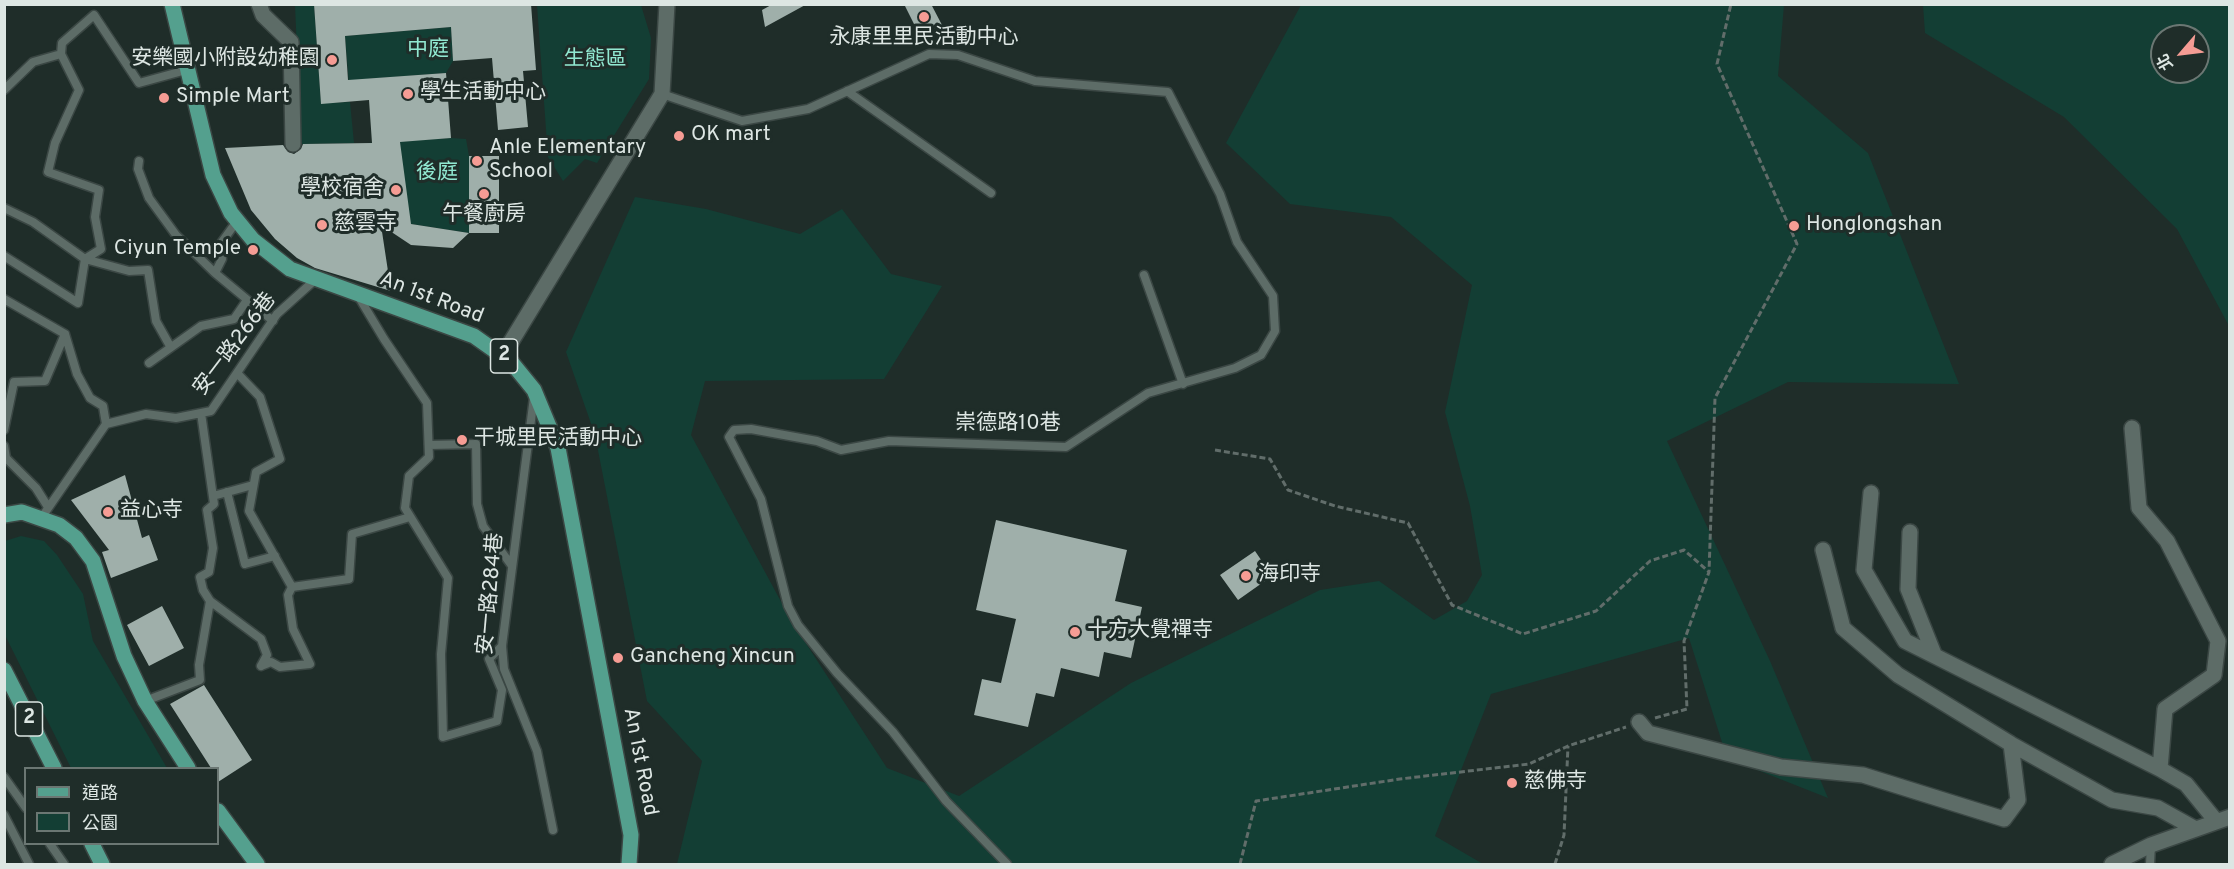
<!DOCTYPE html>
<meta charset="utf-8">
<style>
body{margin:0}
#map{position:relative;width:2234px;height:869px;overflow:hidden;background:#1f2d29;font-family:Overpass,"Noto Sans TC",sans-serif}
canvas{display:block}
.frame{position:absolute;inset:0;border:6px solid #dde6e3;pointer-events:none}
.legend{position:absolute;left:24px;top:767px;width:195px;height:78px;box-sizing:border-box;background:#1f2d29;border:2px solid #6b7773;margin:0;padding:8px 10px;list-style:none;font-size:18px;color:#dde6e3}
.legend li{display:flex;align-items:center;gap:12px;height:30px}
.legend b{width:30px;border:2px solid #6b7773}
.north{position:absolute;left:2150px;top:24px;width:60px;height:60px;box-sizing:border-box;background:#1f2d29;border:2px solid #6b7773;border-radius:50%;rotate:242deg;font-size:16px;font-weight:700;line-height:24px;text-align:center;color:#dde6e3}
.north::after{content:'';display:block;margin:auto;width:21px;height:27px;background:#f59c94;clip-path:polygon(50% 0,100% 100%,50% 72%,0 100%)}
</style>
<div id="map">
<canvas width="2234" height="869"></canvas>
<div class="frame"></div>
<ul class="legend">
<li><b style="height:8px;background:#54a08e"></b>道路</li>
<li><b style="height:16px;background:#133e34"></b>公園</li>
</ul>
<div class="north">北</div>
</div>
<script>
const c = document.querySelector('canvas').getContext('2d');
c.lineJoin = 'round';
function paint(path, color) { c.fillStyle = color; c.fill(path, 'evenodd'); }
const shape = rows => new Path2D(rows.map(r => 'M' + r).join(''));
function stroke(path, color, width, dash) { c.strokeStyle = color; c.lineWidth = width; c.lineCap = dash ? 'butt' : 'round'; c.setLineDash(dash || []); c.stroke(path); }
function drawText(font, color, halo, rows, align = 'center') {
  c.font = font + ' Overpass,"Noto Sans TC",sans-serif'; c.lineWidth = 6; c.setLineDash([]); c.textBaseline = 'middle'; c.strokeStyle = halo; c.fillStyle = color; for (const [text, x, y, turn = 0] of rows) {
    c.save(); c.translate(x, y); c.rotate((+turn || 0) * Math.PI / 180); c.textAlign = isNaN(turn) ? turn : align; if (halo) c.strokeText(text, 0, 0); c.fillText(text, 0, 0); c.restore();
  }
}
paint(shape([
 [295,5,314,5,321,103,350,102,354,143,301,144],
 [537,5,641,5,651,38,649,79,597,163,585,159,563,181,548,157],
 [1301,5,1784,5,1778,76,1868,153,1959,384,1788,382,1667,441,1770,661,1828,798,1727,758,1689,638,1491,694,1435,836,1483,864,677,864,702,761,647,701,595,435,566,352,635,197,706,209,800,234,842,209,891,274,942,286,884,379,705,381,691,435,792,622,887,768,959,796,1131,683,1320,590,1379,581,1434,620,1467,601,1482,575,1470,506,1445,412,1472,285,1391,217,1290,204,1226,143],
 [1923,5,2229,5,2229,326,2177,229,2064,117,1925,33],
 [2162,36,2198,36,2198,72,2162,72],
 [451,27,453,61,446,73,367,79,349,85,345,36],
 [451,138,466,139,469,156,469,233,411,224,371,163,368,143],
 [21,536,44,541,57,555,83,594,93,641,167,768,71,768,5,635,5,541]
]), '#133e34');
paint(shape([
 [314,4,531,4,536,70,523,71,528,127,498,130,492,58,453,61,451,27,345,36,348,80,446,73,451,138,400,142,411,224,469,233,453,248,411,245,381,225,391,291,315,268,297,258,275,239,251,210,225,148,283,145,288,152,294,154,301,149,303,144,372,143,369,100,321,104],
 [773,4,807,4,765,27,762,10],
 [904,4,931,4,942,25,920,36],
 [469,156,499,156,499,233,469,233],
 [125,475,142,538,149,535,158,560,111,578,102,552,109,550,71,500],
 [996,520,1127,550,1115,601,1142,607,1131,658,1104,652,1099,677,1061,668,1054,697,1036,693,1028,727,974,715,982,679,1001,683,1016,619,976,610],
 [1255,551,1272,576,1238,600,1220,575],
 [162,606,184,648,149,666,127,625],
 [204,685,252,760,218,782,218,768,211,768,170,704]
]), '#9fafaa');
const service = shape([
 [4,90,33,62,61,54,62,43,94,15,139,83,190,69],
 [847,91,991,193],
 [662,94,742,121,808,109,929,54,958,55,1035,81,1168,92,1220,194,1237,242,1273,296,1275,331,1261,355,1235,368,1148,393,1066,447,889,441,841,450,817,441,751,429,734,430,729,437,761,499,788,606,798,625,837,673,893,732,946,801,1007,864],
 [139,161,138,169,149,198,176,235,215,273],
 [4,208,33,222,85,259,129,271,148,270,156,321,170,346],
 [237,221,219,246,222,259,215,273,273,321],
 [4,256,78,303,85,259,101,249,95,217,99,190,48,172,55,143,79,90,61,54],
 [1144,275,1183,384],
 [357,294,384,339,427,403,429,457,409,476,405,508,448,578,441,654,443,737,497,721,502,690,489,659,502,646],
 [4,299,65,334],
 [65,334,77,374,90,398,103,406,106,424],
 [149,363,201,326,234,319,247,300],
 [237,373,260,397,280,459,256,472,249,511,292,587,288,595,293,629,310,664,280,667,271,662,261,666],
 [534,397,502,646,504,669,537,751,553,830],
 [4,430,14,382,45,381,65,334],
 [429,445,476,444,477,504,483,526,512,566],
 [4,446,6,458,36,488,48,507],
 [227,492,245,564,275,556],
 [213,496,253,485],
 [42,517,106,424,146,414,176,418,211,411,277,314,316,279],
 [292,587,349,579,352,534,410,517],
 [210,601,261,639,267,655,261,666],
 [145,701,200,680,199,665,210,601,203,590,200,577,209,572,213,548,207,510,214,504,201,413],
 [4,777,26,808],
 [4,815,29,864],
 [50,844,64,864],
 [2150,864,2151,845]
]);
const minor = shape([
 [259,4,263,15,291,42,293,144],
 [503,355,662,94,667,4],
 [2132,428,2139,508,2167,541,2218,641,2214,675,2165,709,2160,769],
 [1871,493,1864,570,1905,641,2160,769,2186,784,2216,821],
 [1910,532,1908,589,1934,654],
 [1823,550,1843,628,1898,675,2011,744,2112,800,2158,808,2194,828],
 [1639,722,1648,733,1781,767,1863,775,2004,819,2018,800,2011,744],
 [2112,864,2151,845,2230,817]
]);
const primary = shape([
 [172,4,213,175,231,213,253,240,290,269,474,336,512,363,534,390,558,448,631,835,629,864],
 [4,515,22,512,59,525,76,538,93,561,124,656,145,701,188,768],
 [4,670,54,768],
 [218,811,257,864],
 [92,844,102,864]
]);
stroke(service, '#3b4744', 11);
stroke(minor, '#3b4744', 18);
stroke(primary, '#3b4744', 18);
stroke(shape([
 [1215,450,1270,459,1288,490,1335,506,1408,523,1452,605,1523,634,1596,611,1650,561,1684,550,1709,572],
 [1655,718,1687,709,1684,641,1709,572,1715,398,1797,244,1717,64,1731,4],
 [1240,864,1256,801,1400,779,1529,764,1568,746,1626,727],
 [1555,864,1564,835,1568,746]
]), '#616d6a', 3, [6, 3]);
stroke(service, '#5d6c67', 8);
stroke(minor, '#5d6c67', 15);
stroke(primary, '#54a08e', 15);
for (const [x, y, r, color] of [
 [924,17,6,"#f59c94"],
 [332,60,6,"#f59c94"],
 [408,94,6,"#f59c94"],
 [164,98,6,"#f59c94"],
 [679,136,6,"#f59c94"],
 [477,161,6,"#f59c94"],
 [396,190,6,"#f59c94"],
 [484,194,6,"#f59c94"],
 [322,225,6,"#f59c94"],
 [1794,226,6,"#f59c94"],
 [253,250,6,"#f59c94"],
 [462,440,6,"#f59c94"],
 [108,512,6,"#f59c94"],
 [1246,576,6,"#f59c94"],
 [1075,632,6,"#f59c94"],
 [618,658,6,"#f59c94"],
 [1512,783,6,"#f59c94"]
]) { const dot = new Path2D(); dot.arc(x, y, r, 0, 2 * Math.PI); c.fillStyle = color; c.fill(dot); stroke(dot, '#1f2d29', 2); }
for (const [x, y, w] of [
 [504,356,27],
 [29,719,27]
]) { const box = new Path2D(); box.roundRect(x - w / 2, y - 17, w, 34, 4.5); c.fillStyle = '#1f2d29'; c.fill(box); stroke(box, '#dde6e3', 1.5); }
drawText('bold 20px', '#dde6e3', null, [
 ["2",504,356],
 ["2",29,719]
]);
drawText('21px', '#dde6e3', '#1f2d29', [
 ["永康里里民活動中心",924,39,"center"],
 ["安樂國小附設幼稚園",320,60,"right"],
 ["學生活動中心",420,94],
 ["Simple Mart",176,98],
 ["OK mart",691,136],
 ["Anle Elementary",489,149],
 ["School",489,173],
 ["學校宿舍",384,190,"right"],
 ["午餐廚房",484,216,"center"],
 ["慈雲寺",334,225],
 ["Honglongshan",1806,226],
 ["Ciyun Temple",241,250,"right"],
 ["干城里民活動中心",474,440],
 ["益心寺",120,512],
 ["海印寺",1258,576],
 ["十方大覺禪寺",1087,632],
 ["Gancheng Xincun",630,658],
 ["慈佛寺",1524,783]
], 'left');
drawText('21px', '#91e8d1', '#1f2d29', [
 ["中庭",428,51],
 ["生態區",595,61],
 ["後庭",437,174]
]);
drawText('21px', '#dde6e3', '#1f2d29', [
 ["An 1st Road",431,299,21],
 ["安一路266巷",236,345,-53],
 ["崇德路10巷",1008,425],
 ["安一路284巷",492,594,-85],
 ["An 1st Road",639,762,79]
]);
</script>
